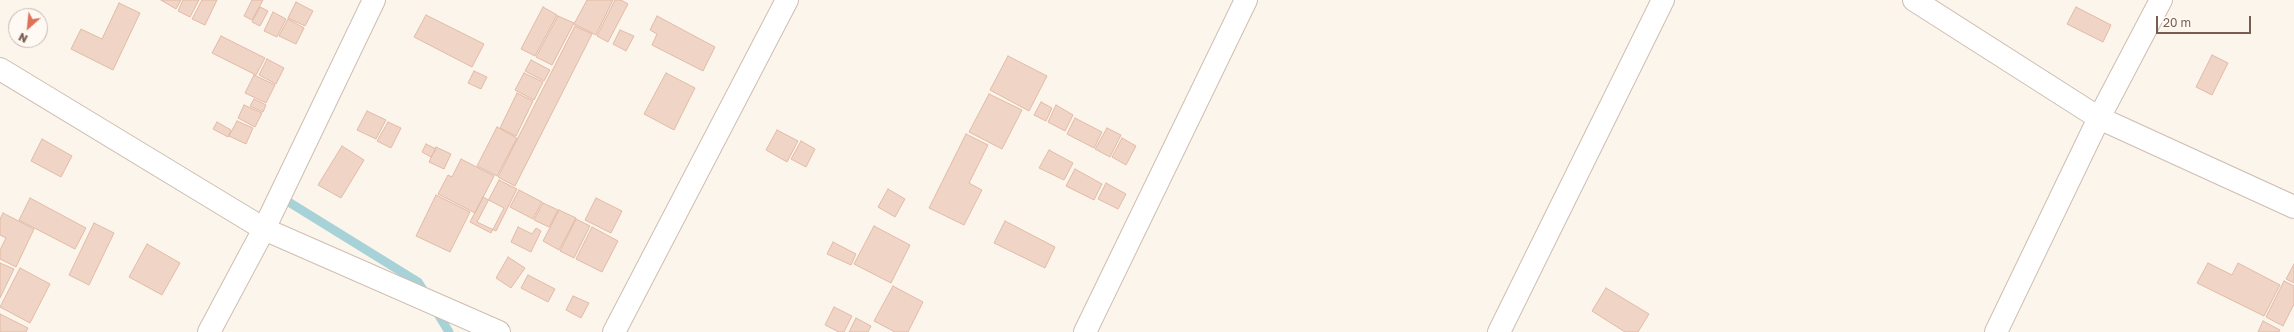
<!DOCTYPE html>
<style>
body{margin:0}
#map{position:relative;width:2294px;height:332px;overflow:hidden;background:#fcf5ec;font-family:"Golos Text",sans-serif}
canvas{display:block}
.north{position:absolute;left:8px;top:8px;width:40px;height:40px;box-sizing:border-box;background:#fef9f3;border:1px solid #c8bab1;border-radius:50%;rotate:207deg;font-size:11px;font-weight:700;line-height:16px;text-align:center;color:#775c4f}
.north::after{content:'';display:block;margin:auto;width:14px;height:18px;background:#df7059;clip-path:polygon(50% 0,100% 100%,50% 72%,0 100%)}
.scale{position:absolute;left:2156px;top:16px;width:95px;height:18px;box-sizing:border-box;border:2px solid #775c4f;border-top:0;padding-left:5px;font-size:12px;line-height:14px;white-space:nowrap;color:#775c4f;-webkit-text-stroke:3px #fef9f3;paint-order:stroke}
</style>
<div id="map">
<canvas width="2294" height="332"></canvas>
<div class="north">N</div>
<div class="scale">20 m</div>
</div>
<script>
const c = document.querySelector('canvas').getContext('2d');
c.lineJoin = 'round';
const shape = rows => new Path2D(rows.map(r => 'M' + r).join(''));
function stroke(path, color, width, dash) { c.strokeStyle = color; c.lineWidth = width; c.lineCap = dash ? 'butt' : 'round'; c.setLineDash(dash || []); c.stroke(path); }
function paint(path, color) { c.fillStyle = color; c.fill(path, 'evenodd'); }
stroke(shape([
 [279,196,418,282,427,296],
 [435,309,449,332]
]), '#a7d2d7', 9);
const building = shape([
 [161,0,181,0,176,9,161,0],
 [183,0,199,0,190,17,178,11,183,0],
 [202,0,217,0,205,25,192,19,202,0],
 [252,0,263,0,252,20,244,16,252,0],
 [587,0,613,0,596,35,574,24,587,0],
 [615,0,621,0,628,4,608,42,597,36,615,0],
 [296,2,313,11,305,26,288,18,296,2],
 [119,3,140,13,113,70,71,49,81,29,102,39,119,3],
 [260,7,268,11,260,26,252,22,260,7],
 [543,7,557,15,535,56,521,49,543,7],
 [2076,7,2111,25,2103,42,2067,24,2076,7],
 [273,12,286,19,277,37,264,31,273,12],
 [426,15,484,44,472,67,414,37,426,15],
 [558,16,574,23,552,65,536,57,558,16],
 [657,16,715,47,703,71,652,45,657,34,650,30,657,16],
 [288,19,304,28,296,44,279,36,288,19],
 [575,26,592,34,515,186,498,177,575,26],
 [620,30,634,36,626,51,613,44,620,30],
 [221,36,265,58,256,75,212,53,221,36],
 [2212,55,2228,63,2212,95,2196,87,2212,55],
 [1008,56,1047,76,1029,111,990,90,1008,56],
 [267,59,284,68,276,84,259,75,267,59],
 [531,60,550,70,544,81,525,71,531,60],
 [474,71,487,77,481,89,468,83,474,71],
 [524,73,543,82,534,100,515,90,524,73],
 [666,73,695,88,674,130,644,114,666,73],
 [254,75,275,85,266,103,245,93,254,75],
 [517,93,533,101,516,136,500,128,517,93],
 [989,94,1022,110,1002,149,969,132,989,94],
 [254,99,266,105,263,112,250,106,254,99],
 [1041,102,1052,108,1046,121,1034,115,1041,102],
 [244,105,262,113,255,127,238,118,244,105],
 [1056,105,1073,115,1065,131,1048,122,1056,105],
 [367,111,386,120,376,139,357,130,367,111],
 [1075,118,1102,132,1094,148,1067,134,1075,118],
 [237,121,253,128,246,144,229,136,237,121],
 [217,122,231,130,228,137,213,129,217,122],
 [388,122,401,128,391,148,377,141,388,122],
 [497,127,517,138,497,176,477,166,497,127],
 [1107,128,1121,135,1110,157,1095,149,1107,128],
 [777,130,798,141,787,162,766,150,777,130],
 [966,134,988,145,969,183,982,190,964,225,929,208,966,134],
 [1122,138,1136,146,1126,165,1112,157,1122,138],
 [42,139,72,156,61,177,31,161,42,139],
 [801,141,815,149,806,167,791,159,801,141],
 [426,144,436,149,431,157,422,152,426,144],
 [342,146,364,160,341,198,318,185,342,146],
 [436,147,451,154,444,169,429,162,436,147],
 [1049,150,1073,163,1064,180,1039,168,1049,150],
 [461,159,494,176,475,213,438,194,448,175,452,177,461,159],
 [1075,169,1102,184,1094,200,1066,186,1075,169],
 [499,180,517,189,496,231,477,222,499,180],
 [1106,183,1126,194,1118,209,1098,199,1106,183],
 [888,189,905,199,895,217,878,207,888,189],
 [519,190,542,202,533,219,510,207,519,190],
 [436,195,470,212,450,252,416,236,436,195],
 [483,197,504,208,491,233,470,222,483,197],
 [30,198,86,228,75,249,19,220,30,198],
 [596,198,622,211,611,233,585,220,596,198],
 [543,203,558,210,549,227,534,220,543,203],
 [559,210,576,218,559,250,543,241,559,210],
 [3,213,34,229,16,267,0,259,0,250,6,238,0,235,0,219,3,213],
 [576,219,590,226,574,258,560,251,576,219],
 [1005,221,1055,247,1045,268,994,243,1005,221],
 [94,223,114,233,89,285,69,275,94,223],
 [874,226,910,245,891,283,854,264,874,226],
 [518,227,532,234,536,228,541,231,531,252,511,242,518,227],
 [592,227,618,241,602,272,576,259,592,227],
 [833,242,856,254,851,265,827,254,833,242],
 [147,244,180,263,162,295,129,277,147,244],
 [508,257,525,268,511,288,496,278,508,257],
 [0,263,14,269,0,298,0,263],
 [2208,263,2232,275,2238,263,2280,285,2264,316,2197,283,2208,263],
 [2294,264,2294,283,2286,279,2294,264],
 [20,268,50,284,30,323,0,307,20,268],
 [528,275,555,289,548,302,521,288,528,275],
 [2284,281,2294,286,2294,304,2283,326,2266,317,2284,281],
 [893,286,923,302,908,332,895,332,874,321,893,286],
 [1606,288,1649,314,1638,332,1625,332,1592,311,1606,288],
 [573,296,589,303,581,318,566,310,573,296],
 [834,307,852,316,844,332,839,332,825,325,834,307],
 [0,314,28,328,26,332,0,332,0,314],
 [856,318,871,326,868,332,849,332,856,318],
 [2263,321,2280,330,2279,332,2258,332,2263,321]
]);
paint(building, '#f0d4c5');
stroke(building, '#e2baa6', 1);
const minor = shape([
 [1914,0,2099,118,2294,207],
 [0,69,264,229,499,332],
 [209,332,264,229,374,0],
 [614,332,787,0],
 [1085,332,1246,0],
 [1499,332,1663,0],
 [1996,332,2099,118,2161,0]
]);
stroke(minor, '#cebdb1', 24);
stroke(minor, '#fff', 22);
</script>
